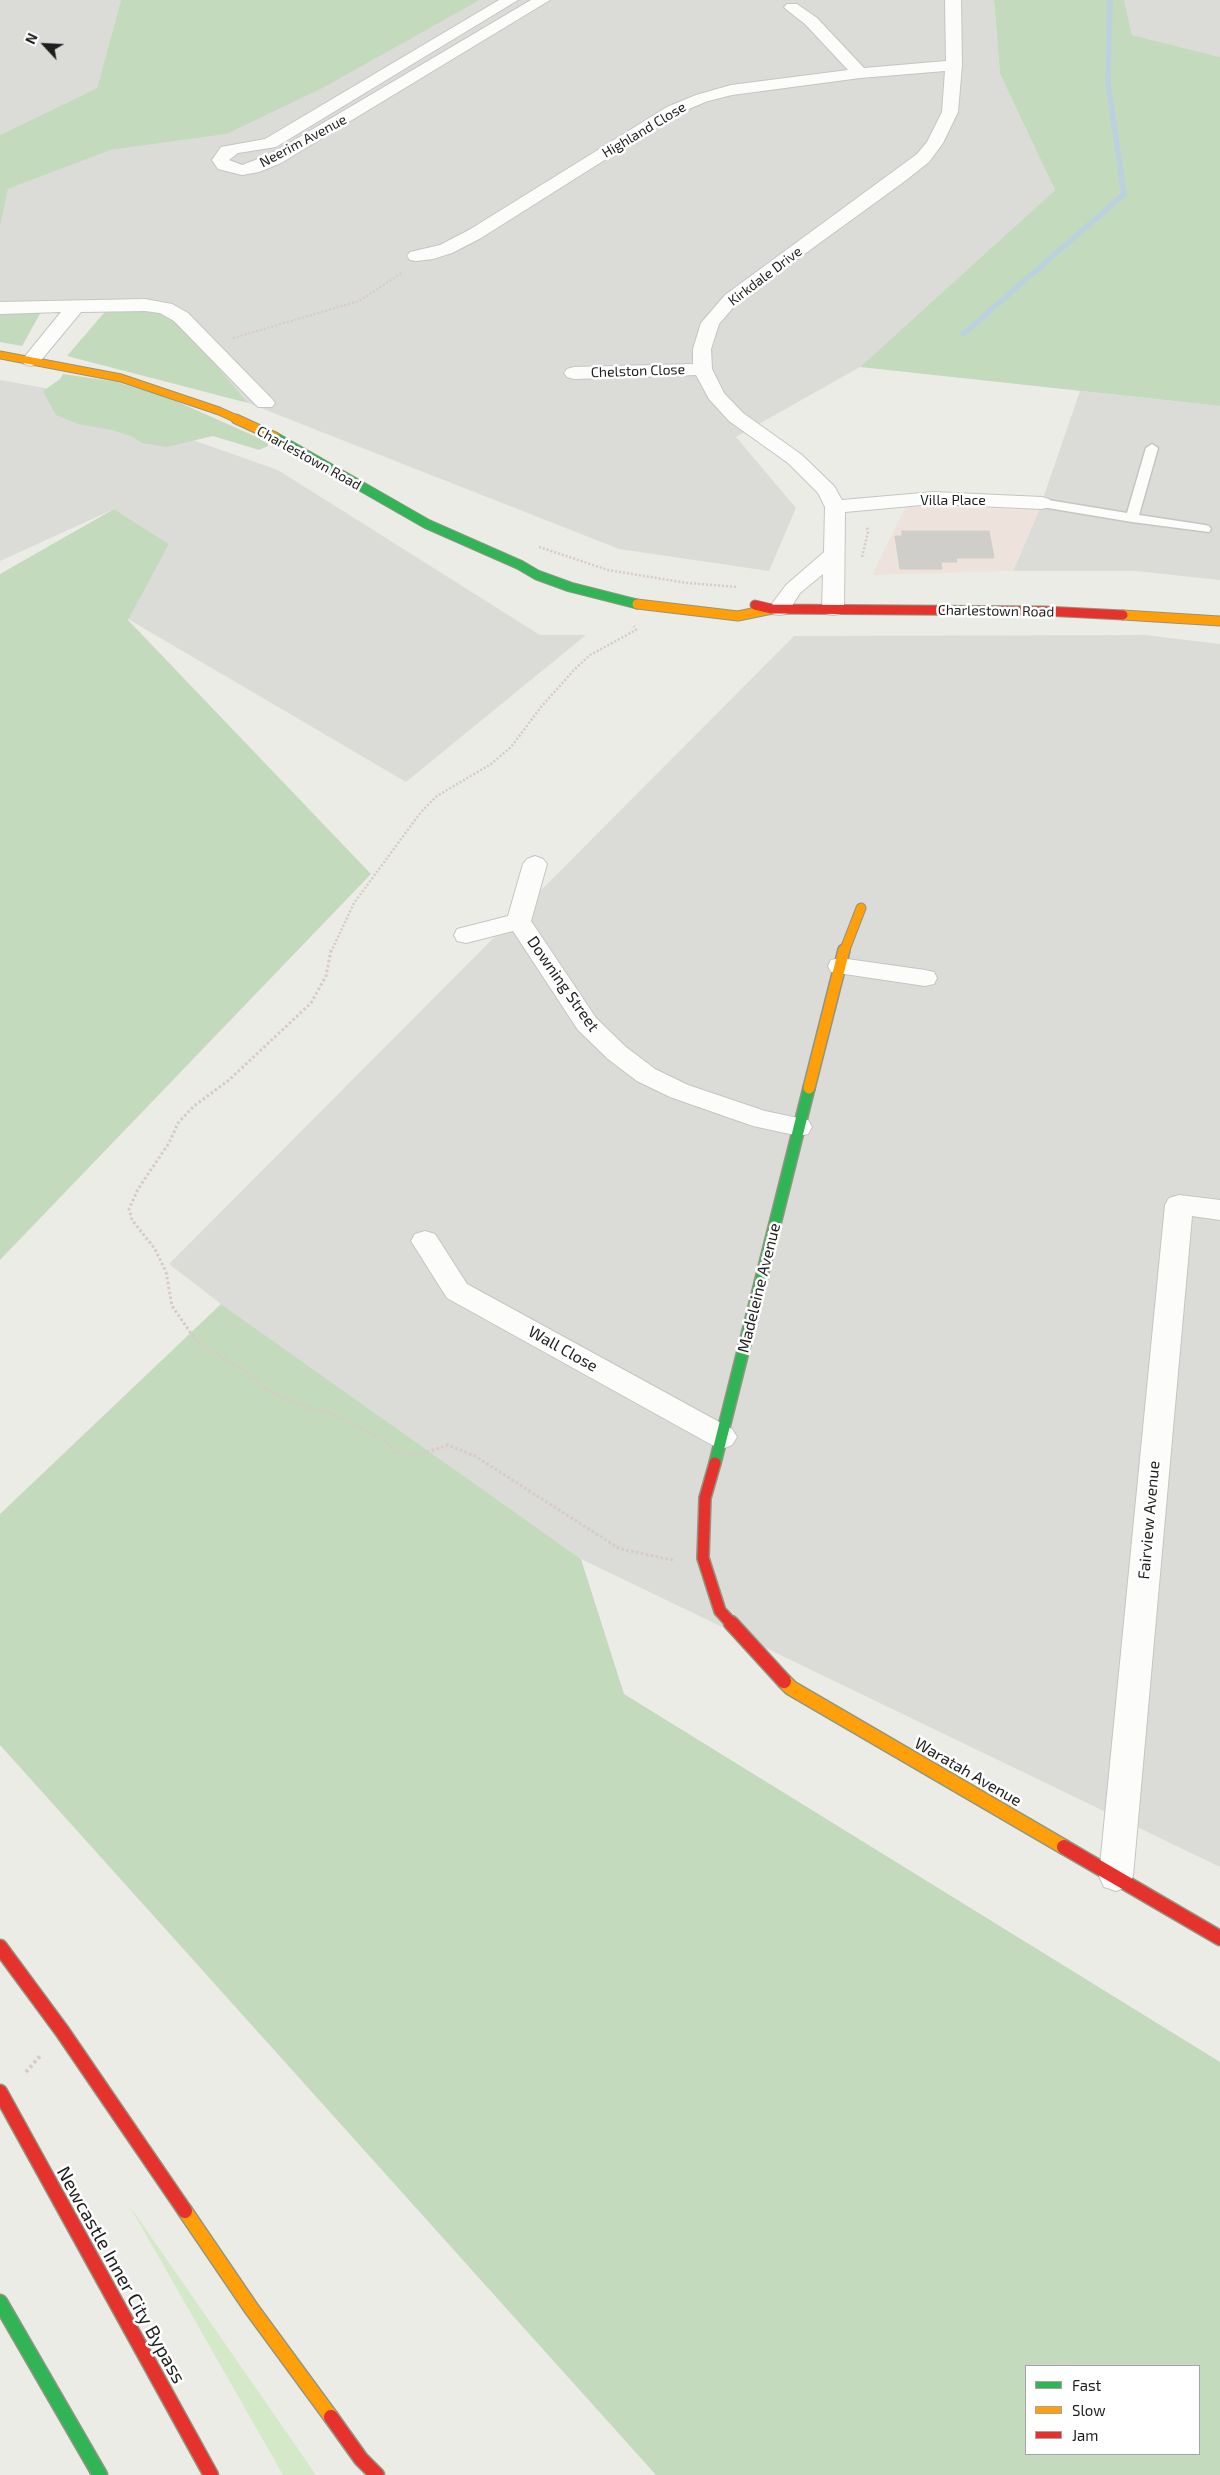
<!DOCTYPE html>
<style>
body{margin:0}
#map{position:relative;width:1220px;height:2475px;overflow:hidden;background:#ecece7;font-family:"Exo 2",sans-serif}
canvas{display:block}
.legend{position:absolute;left:1025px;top:2365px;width:175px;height:90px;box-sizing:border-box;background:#fff;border:1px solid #a5a5a5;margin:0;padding:6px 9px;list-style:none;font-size:15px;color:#1e1e1e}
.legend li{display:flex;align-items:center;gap:10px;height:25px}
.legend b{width:25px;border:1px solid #a5a5a5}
.north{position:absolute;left:20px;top:20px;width:50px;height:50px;-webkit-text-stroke:4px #fff;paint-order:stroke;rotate:295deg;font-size:14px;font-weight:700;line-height:20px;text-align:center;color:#1e1e1e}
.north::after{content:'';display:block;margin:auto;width:18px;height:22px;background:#1e1e1e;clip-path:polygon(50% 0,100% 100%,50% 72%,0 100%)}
</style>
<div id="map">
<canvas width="1220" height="2475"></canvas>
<ul class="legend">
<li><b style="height:6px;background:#30b455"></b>Fast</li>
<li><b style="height:6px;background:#ff9f0a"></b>Slow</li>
<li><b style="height:6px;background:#e5322d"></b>Jam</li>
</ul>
<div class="north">N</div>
</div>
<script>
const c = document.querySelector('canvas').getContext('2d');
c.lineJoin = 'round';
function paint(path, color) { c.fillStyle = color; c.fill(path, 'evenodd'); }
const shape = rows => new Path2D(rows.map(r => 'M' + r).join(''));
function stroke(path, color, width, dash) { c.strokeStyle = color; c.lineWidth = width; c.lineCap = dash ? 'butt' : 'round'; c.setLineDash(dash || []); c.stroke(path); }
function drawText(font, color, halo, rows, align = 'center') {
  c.font = font + ' "Exo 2",sans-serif'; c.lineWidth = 5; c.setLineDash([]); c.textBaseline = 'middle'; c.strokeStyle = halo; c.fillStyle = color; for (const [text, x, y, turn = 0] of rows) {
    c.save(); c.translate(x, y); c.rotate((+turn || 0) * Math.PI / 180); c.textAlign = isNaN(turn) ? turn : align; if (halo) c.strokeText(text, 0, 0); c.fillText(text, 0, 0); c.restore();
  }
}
paint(shape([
 [0,0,121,0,97,88,0,135],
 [480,0,994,0,1000,74,1055,190,860,367,736,437,796,508,769,571,619,549,248,403,171,312,109,307,0,313,0,227,8,189,111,150,227,134,323,88],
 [1124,0,1220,0,1220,57,1132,35],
 [0,380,45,388,278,470,540,635,586,635,406,782,128,619,169,544,114,509,0,561],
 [1080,391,1220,406,1220,580,1136,571,1013,571,1039,510],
 [1145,635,1220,644,1220,1867,581,1559,221,1304,169,1264,794,636]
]), '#dbdbd8');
paint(shape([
 [906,506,1039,510,1013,571,872,575]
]), '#eee2dd');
paint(shape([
 [129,2205,316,2475,283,2475]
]), '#d3e9c7');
paint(shape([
 [121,0,480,0,323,88,227,134,111,150,8,189,0,227,0,135,97,88],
 [994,0,1124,0,1132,35,1220,57,1220,406,860,367,1055,190,1000,74],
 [109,307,171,312,248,403,67,356],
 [41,312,22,346,0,342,0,313],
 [63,374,117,382,169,398,268,442,268,446,259,450,213,436,166,447,142,443,133,437,112,430,78,424,56,415,43,391,60,379],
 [114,509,169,544,128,620,371,874,0,1260,0,574],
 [221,1304,581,1559,624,1694,1220,2062,1220,2475,656,2475,0,1745,0,1514],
 [1026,2366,1199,2366,1199,2454,1026,2454]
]), '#c3dabd');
stroke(shape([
 [963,334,1124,194,1108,83,1110,0]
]), '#bcd1de', 5.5);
const building = shape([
 [902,531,989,531,994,558,956,558,957,562,941,562,942,569,900,569,895,536,902,536,902,531]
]);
paint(building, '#cfceca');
stroke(building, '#cfcdc8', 1);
const lane = shape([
 [1152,444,1158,448,1139,515,1205,525,1209,526,1211,529,1209,532,1132,522,1042,507,1036,503,1042,499,1127,513,1146,448,1152,444]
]);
const street = shape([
 [499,0,518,0,276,147,238,153,229,160,242,165,269,155,531,0,550,0,281,163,259,172,242,175,218,169,212,160,221,147,265,139,499,0],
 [945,0,961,0,962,65,958,112,943,143,929,162,905,181,737,303,719,324,711,349,712,369,724,393,743,413,802,455,834,486,842,500,933,492,1042,497,1049,499,1052,503,1049,507,1042,509,933,504,845,512,844,609,841,614,833,615,825,614,822,609,823,574,800,593,787,614,779,615,771,614,768,609,786,585,824,552,825,507,818,493,788,463,729,421,709,399,696,375,574,379,567,377,564,373,567,369,574,367,693,364,693,349,701,323,725,295,917,154,927,142,942,112,945,71,860,78,732,95,708,101,679,113,481,238,452,253,433,259,416,261,410,260,407,256,410,252,440,245,469,230,667,107,696,95,731,85,848,70,805,24,787,10,784,7,787,4,797,4,817,18,864,68,946,61,945,0],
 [145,299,172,304,188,313,272,399,275,403,272,407,258,407,174,321,160,313,145,311,81,312,38,364,31,366,24,364,22,360,61,312,0,314,0,302,145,299],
 [535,856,543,859,547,864,531,921,596,1018,626,1047,655,1069,688,1085,765,1111,808,1120,812,1127,808,1134,799,1136,753,1126,670,1097,637,1081,608,1059,578,1030,513,931,466,943,457,941,454,935,457,929,508,916,523,864,527,859,535,856],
 [840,958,925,970,934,972,937,978,934,984,925,986,831,972,828,966,831,960,840,958],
 [1179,1195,1220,1200,1220,1220,1192,1216,1133,1876,1128,1887,1116,1891,1104,1887,1099,1876,1165,1205,1169,1198,1179,1195],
 [425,1231,435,1234,467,1284,732,1429,737,1437,732,1445,722,1449,712,1445,447,1298,411,1241,415,1234,425,1231]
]);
const fastFar2 = shape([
 [275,437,427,524,520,565,537,575,570,587,637,604]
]);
const fastFar1 = shape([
 [715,1463,809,1088]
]);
const fast = shape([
 [0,2302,100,2475]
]);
const slowFar3 = shape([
 [0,355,121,378,219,411,239,420]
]);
const slowFar2 = shape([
 [236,419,275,437],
 [637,604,738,616,772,609],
 [1123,615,1220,621],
 [844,952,861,908]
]);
const slowFar1 = shape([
 [809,1088,844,950]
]);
const slow = shape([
 [784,1681,791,1688,1064,1847],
 [185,2211,251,2308,331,2417]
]);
const jamFar2 = shape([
 [755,605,772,609,1044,611,1123,615]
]);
const jamFar1 = shape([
 [715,1463,705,1498,703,1558,720,1611,732,1624]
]);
const jam = shape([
 [731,1623,784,1681],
 [1064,1847,1220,1938],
 [0,1947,62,2031,185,2211],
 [0,2092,211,2475],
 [331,2417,361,2459,377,2475]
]);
stroke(lane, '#c5c5c3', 3);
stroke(street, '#c5c5c3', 2);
stroke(fastFar2, '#909680', 11);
stroke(fastFar1, '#909680', 14);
stroke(fast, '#909680', 17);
stroke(slowFar3, '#909680', 9);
stroke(slowFar2, '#909680', 11);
stroke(slowFar1, '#909680', 14);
stroke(slow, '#909680', 17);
stroke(jamFar2, '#909680', 11);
stroke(jamFar1, '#909680', 14);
stroke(jam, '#909680', 17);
stroke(shape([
 [233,338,359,301,403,272]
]), '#d6cbc7', 2, [2, 2]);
stroke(shape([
 [539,547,608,570,687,583,738,587],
 [862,557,868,532,867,527],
 [331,952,354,903,421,812,437,796,491,764,511,747,541,707,574,670,590,655,636,630,634,626]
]), '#d6cbc7', 2.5, [2, 2]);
stroke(shape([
 [331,950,326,976,311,1003,229,1080,194,1106,178,1123,169,1143,138,1189,129,1209,132,1220,155,1249,166,1272,172,1306,197,1342,246,1372,268,1391,311,1409,332,1413,382,1439,396,1452,419,1455,448,1445,475,1456,620,1549,673,1560]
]), '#d6cbc7', 3, [2.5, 2.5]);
stroke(shape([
 [26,2072,40,2056]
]), '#d6cbc7', 4, [3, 3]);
paint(lane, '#fcfcfb');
paint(street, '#fcfcfb');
stroke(fastFar2, '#30b455', 9);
stroke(fastFar1, '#30b455', 11);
stroke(fast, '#30b455', 14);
stroke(slowFar3, '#ff9f0a', 7);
stroke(slowFar2, '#ff9f0a', 9);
stroke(slowFar1, '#ff9f0a', 11);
stroke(slow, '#ff9f0a', 14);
stroke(jamFar2, '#e5322d', 9);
stroke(jamFar1, '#e5322d', 11);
stroke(jam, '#e5322d', 14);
drawText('14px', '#1e1e1e', '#fff', [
 ["Highland Close",644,130,-31],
 ["Neerim Avenue",303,141,-28],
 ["Kirkdale Drive",765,276,-37],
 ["Chelston Close",638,371,-2],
 ["Charlestown Road",309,458,29],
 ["Villa Place",953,500],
 ["Charlestown Road",996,611,1]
]);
drawText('16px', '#1e1e1e', '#fff', [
 ["Downing Street",563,984,55],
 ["Madeleine Avenue",759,1288,-76],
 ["Wall Close",563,1349,29],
 ["Fairview Avenue",1149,1520,-85],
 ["Waratah Avenue",968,1772,30]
]);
drawText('19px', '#1e1e1e', '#fff', [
 ["Newcastle Inner City Bypass",121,2275,61]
]);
</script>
